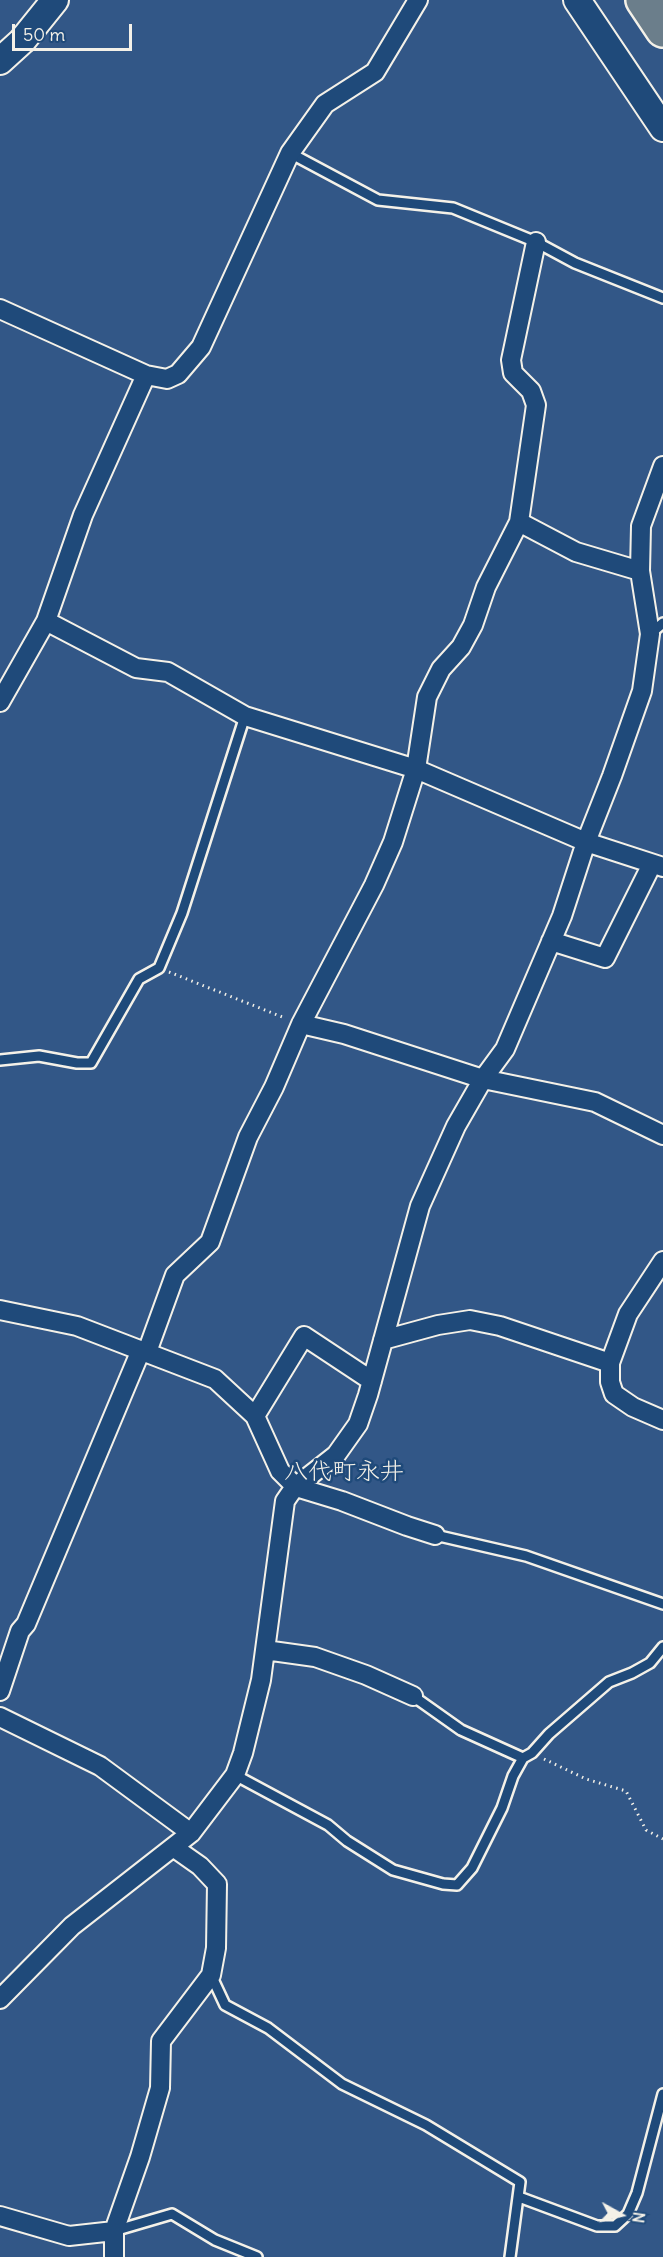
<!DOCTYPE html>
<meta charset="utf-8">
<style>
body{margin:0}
#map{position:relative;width:663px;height:2257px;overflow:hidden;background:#325787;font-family:Delius,sans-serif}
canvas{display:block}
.north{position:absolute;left:591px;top:2185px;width:60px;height:60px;-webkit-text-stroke:4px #1f4a7a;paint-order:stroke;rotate:98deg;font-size:16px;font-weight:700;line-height:24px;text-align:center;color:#f4f1e8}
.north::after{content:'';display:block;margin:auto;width:21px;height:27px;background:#f4f1e8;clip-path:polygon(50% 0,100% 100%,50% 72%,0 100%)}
.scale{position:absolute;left:12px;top:24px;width:120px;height:27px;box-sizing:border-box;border:3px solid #f4f1e8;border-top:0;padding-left:8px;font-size:18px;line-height:21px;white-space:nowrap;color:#f4f1e8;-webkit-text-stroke:4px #1f4a7a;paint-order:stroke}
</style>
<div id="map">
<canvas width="663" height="2257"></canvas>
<div class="north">N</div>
<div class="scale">50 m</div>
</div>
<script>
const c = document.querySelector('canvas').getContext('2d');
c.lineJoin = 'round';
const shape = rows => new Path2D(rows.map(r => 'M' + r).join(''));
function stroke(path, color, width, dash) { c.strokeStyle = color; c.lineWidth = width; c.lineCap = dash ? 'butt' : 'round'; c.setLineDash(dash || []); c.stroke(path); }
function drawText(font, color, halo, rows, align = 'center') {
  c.font = font + ' Delius,"Klee One",sans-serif'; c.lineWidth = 5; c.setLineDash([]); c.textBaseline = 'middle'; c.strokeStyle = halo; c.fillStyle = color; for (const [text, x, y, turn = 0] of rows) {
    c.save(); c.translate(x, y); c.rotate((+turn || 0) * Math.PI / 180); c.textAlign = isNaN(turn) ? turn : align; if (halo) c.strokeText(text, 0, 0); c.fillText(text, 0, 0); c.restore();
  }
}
const lane = shape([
 [290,153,378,200,453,208,536,242,575,263,663,298],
 [650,634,663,623],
 [0,1060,39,1056,77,1063,91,1063,139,979,159,968,182,913,245,716],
 [435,1535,526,1556,663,1604],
 [413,1696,461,1730,523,1758],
 [235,1775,328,1825,347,1841,393,1870,443,1884,457,1885,472,1868,502,1808,513,1776,523,1758,532,1753,549,1734,609,1682,632,1673,650,1663,663,1647],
 [211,1975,225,2005,268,2028,342,2084,426,2125,520,2182,510,2257],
 [519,2197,597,2226,615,2226,628,2214,637,2193,663,2094],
 [114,2231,172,2214,215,2240,257,2257]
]);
const street = shape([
 [0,309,146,375,167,379,178,374,201,347,290,153,325,104,375,72,418,0],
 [519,522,536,405,531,391,513,373,511,360,536,242],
 [46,621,136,668,168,672,245,716,416,769,586,842,663,867],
 [0,702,46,621,83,515,146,375],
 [551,941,605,958,652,864],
 [301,1024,344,1034,483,1079,595,1102,663,1135],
 [663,1261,628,1314,610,1363,610,1382,614,1394,633,1407,663,1420],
 [0,1310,77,1326,215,1379,255,1416,280,1471,296,1487,342,1501,407,1526,435,1535],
 [383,1340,438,1325,470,1320,500,1326,610,1363],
 [147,1352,175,1275,210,1242,248,1137,274,1087,301,1024,374,885,393,842,416,769,427,697,441,669,461,647,473,625,486,587,519,522,576,552,640,571],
 [255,1416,304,1336,372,1381],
 [265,1650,315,1657,366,1675,413,1696],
 [0,1691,20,1631,26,1624,141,1350],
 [0,1717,100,1766,191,1833],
 [0,1999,72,1926,191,1833,235,1775,243,1753,261,1680,285,1501,294,1488,336,1455,358,1424,368,1395,420,1206,456,1126,483,1079,505,1049,562,916,586,842,612,776,642,691,650,634,640,571,641,526,663,466],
 [0,2216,69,2236,114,2231],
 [114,2257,114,2231,140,2157,160,2088,161,2041,211,1975,216,1948,217,1884,200,1866,173,1847]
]);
const secondary = shape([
 [577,0,663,128],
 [0,61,22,41,55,0]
]);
const highway = shape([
 [643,0,663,30]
]);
stroke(lane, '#f4f1e8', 14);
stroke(street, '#f4f1e8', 22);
stroke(secondary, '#f4f1e8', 30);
stroke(highway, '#f4f1e8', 38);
stroke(shape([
 [169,972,285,1018],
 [544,1759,586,1779,626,1791,646,1830,663,1839]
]), '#f4f1e8', 3, [1.5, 4.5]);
stroke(lane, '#1f4a7a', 9);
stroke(street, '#1f4a7a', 18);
stroke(secondary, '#1f4a7a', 26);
stroke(highway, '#6b7e8b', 33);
drawText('24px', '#f4f1e8', '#1f4a7a', [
 ["八代町永井",344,1472]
]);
</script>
